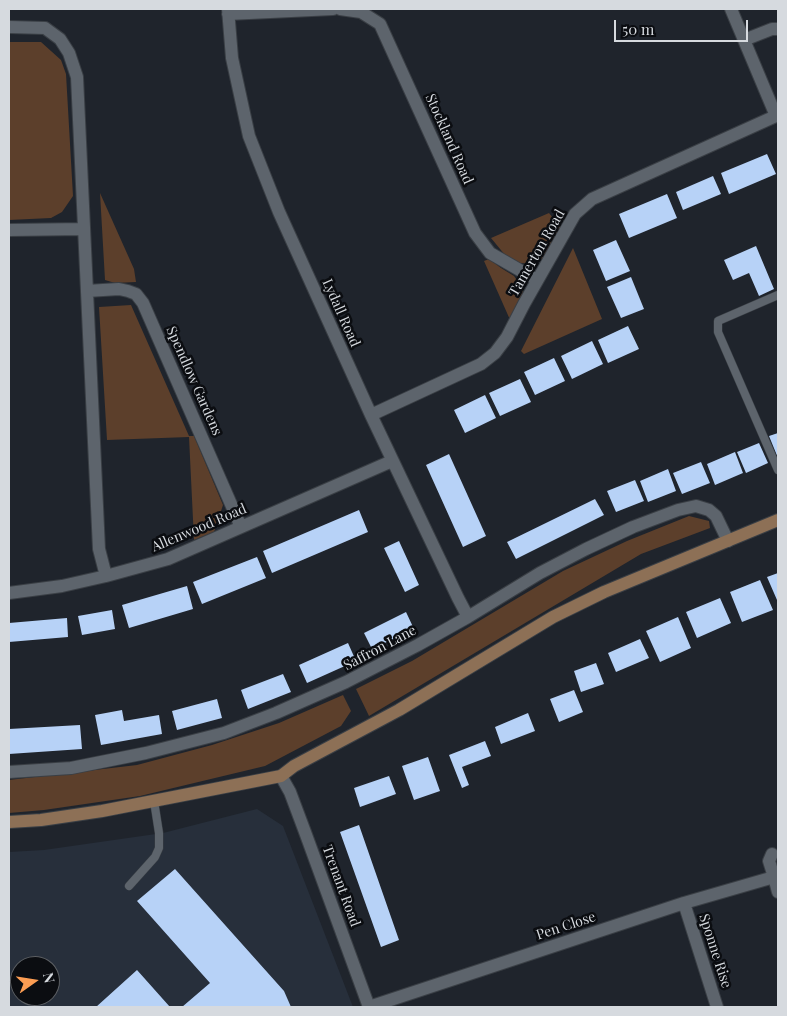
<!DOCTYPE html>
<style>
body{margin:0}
#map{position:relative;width:787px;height:1016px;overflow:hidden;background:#1f242c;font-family:"Playfair Display",serif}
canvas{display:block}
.frame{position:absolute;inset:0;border:10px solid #d6dadf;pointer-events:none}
.north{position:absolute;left:10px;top:956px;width:50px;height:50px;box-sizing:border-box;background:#0b0d11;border:1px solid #5c5f63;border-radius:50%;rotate:77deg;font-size:14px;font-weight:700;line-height:20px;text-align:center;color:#d6dadf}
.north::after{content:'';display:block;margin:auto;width:18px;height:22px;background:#fc9d53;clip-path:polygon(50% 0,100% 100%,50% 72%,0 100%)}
.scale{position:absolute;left:614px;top:20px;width:134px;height:22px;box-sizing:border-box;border:2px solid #d6dadf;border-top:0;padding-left:6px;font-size:15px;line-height:18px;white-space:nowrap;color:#d6dadf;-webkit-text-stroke:4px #0b0d11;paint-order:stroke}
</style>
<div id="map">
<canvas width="787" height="1016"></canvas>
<div class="frame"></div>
<div class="north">N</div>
<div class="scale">50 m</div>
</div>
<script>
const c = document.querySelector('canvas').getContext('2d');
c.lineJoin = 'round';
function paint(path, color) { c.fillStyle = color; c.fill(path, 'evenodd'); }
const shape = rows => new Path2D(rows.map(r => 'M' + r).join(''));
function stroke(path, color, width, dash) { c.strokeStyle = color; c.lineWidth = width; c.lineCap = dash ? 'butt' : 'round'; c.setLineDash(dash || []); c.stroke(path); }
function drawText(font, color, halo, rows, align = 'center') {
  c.font = font + ' "Playfair Display",serif'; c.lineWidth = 5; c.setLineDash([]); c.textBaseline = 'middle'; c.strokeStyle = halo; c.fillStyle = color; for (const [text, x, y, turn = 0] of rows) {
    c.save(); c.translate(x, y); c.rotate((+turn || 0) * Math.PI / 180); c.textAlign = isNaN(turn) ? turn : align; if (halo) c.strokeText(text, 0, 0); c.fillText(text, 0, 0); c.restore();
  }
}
paint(shape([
 [257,809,283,826,353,1007,9,1007,9,852,44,850,163,833],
 [20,966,50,966,50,996,20,996]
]), '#272f3b');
paint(shape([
 [9,42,41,42,61,60,66,74,73,196,62,212,51,218,9,220],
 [100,193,134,269,136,282,115,283,105,280],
 [549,213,561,228,546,256,534,264,520,263,505,255,491,238],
 [573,248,602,319,524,354,521,351],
 [489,259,501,268,514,276,522,288,523,295,511,322,484,261],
 [131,305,189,436,194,436,223,505,214,532,194,540,189,437,107,440,99,307],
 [689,516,709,521,710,528,641,554,369,716,356,689,412,661,563,571,627,541],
 [343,695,351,711,341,726,265,766,140,796,44,810,9,813,9,780,137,765,212,745,279,723]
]), '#5c3f2b');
paint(shape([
 [767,154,776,174,729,194,721,173],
 [713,176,721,194,683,210,676,192],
 [667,194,677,218,629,238,619,214],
 [616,240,630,271,606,281,593,250],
 [756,246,774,289,759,296,749,273,733,280,724,260],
 [631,277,644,309,621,318,607,287],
 [628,326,639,349,608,363,598,340],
 [592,341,603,364,572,379,561,356],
 [554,358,565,381,535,395,524,372],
 [520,379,531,402,500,416,489,393],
 [485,395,496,418,465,433,454,410],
 [778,433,778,458,769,436],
 [759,443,768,463,746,473,737,452],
 [735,452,743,473,715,485,707,464],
 [449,454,486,536,463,547,426,465],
 [701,462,710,483,682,494,673,473],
 [668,469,676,491,648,502,640,481],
 [635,480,644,501,616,512,607,491],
 [595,499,604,515,516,559,507,542],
 [359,510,368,532,272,573,263,551],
 [399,541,419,585,405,592,384,548],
 [257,557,266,578,202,604,193,582],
 [778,573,778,599,777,600,767,577],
 [760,580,773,610,742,622,730,592],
 [187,586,193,609,129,628,122,605],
 [720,598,731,623,697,638,686,612],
 [112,610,115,629,82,635,78,616],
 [406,612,414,629,372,649,364,633],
 [678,617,691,648,660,662,646,631],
 [67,618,68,637,9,642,9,623],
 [640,639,649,658,616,672,608,653],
 [348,643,356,661,307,683,299,665],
 [596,663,604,684,581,692,574,671],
 [283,674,291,692,248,709,241,690],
 [574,690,583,712,559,722,550,699],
 [217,699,222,718,177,730,172,711],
 [122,710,124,721,159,715,162,734,101,745,95,715],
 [528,713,535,731,501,744,495,727],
 [80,725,82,749,9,754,9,729],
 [485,741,491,756,462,767,469,785,462,788,449,755],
 [428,757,440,791,414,800,402,766],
 [389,776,396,794,360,807,354,788],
 [359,825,399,940,381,947,340,832],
 [175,869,284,991,291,1007,182,1007,210,983,137,901],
 [137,970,170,1007,96,1007]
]), '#b7d2f7');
const service = shape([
 [778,295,718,321,718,332,778,470],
 [129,886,155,857,159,848,159,833,154,801]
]);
const minor = shape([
 [228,9,232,58,249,136,279,212,371,415,458,598,468,617],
 [340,9,361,12,380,24,475,233,490,253,537,280],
 [731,9,776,116],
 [228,14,333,9],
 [9,27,45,28,60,39,69,53,77,77,99,549,106,576],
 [744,40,772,29,778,29],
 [9,230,84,229],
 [87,291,119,289,128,291,136,294,143,303,241,527],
 [371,415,481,364,495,353,507,337,524,304,575,214,592,199,778,115],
 [9,593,62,586,106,576,168,559,392,461],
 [9,772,71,768,146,753,224,733,276,713,346,682,418,645,468,617,540,573,586,549,633,527,678,510,696,506,709,510,716,516,728,541],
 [281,776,290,792,305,832,369,1007],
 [772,854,769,861,774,877],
 [684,903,717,1007],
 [369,1007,684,903,774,877,778,892]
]);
const secondary = shape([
 [9,822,41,820,102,811,281,776,294,766,399,710,553,617,604,592,778,520]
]);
stroke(service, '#3a3f45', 9);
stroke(minor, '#3a3f45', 14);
stroke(secondary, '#3a3f45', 14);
stroke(service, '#5d646c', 8);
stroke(minor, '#5d646c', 12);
stroke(secondary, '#8d7056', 12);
drawText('14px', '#d6dadf', '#0b0d11', [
 ["Stockland Road",449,139,66],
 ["Tamerton Road",537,253,-60],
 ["Lydall Road",341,313,66],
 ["Spendlow Gardens",194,381,66],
 ["Allenwood Road",199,528,-23],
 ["Saffron Lane",380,648,-28],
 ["Trenant Road",341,886,70],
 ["Pen Close",566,926,-18],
 ["Sponne Rise",715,951,72]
]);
</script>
